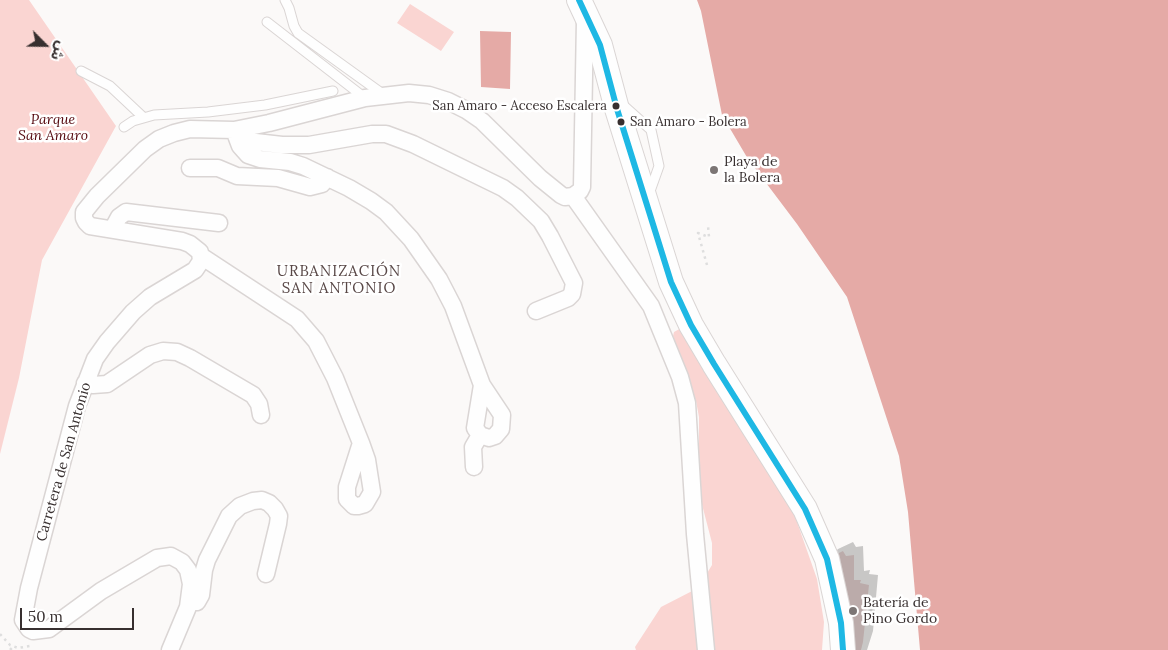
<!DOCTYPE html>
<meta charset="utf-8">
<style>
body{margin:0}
#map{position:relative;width:1168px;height:650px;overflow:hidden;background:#fbf9f8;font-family:Lora,"Noto Sans Arabic",serif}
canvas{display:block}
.north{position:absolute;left:20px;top:20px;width:50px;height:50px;-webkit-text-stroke:4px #fff;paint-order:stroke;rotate:113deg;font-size:14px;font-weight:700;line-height:20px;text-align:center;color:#372f2f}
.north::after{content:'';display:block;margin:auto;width:18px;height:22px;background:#372f2f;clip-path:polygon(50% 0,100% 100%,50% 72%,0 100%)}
.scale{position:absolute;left:20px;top:608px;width:114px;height:22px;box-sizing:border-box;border:2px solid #372f2f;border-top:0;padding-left:6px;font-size:15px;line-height:18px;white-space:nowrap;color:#372f2f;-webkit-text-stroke:4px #fff;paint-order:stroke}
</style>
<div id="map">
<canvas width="1168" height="650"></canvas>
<div class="north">ش</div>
<div class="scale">50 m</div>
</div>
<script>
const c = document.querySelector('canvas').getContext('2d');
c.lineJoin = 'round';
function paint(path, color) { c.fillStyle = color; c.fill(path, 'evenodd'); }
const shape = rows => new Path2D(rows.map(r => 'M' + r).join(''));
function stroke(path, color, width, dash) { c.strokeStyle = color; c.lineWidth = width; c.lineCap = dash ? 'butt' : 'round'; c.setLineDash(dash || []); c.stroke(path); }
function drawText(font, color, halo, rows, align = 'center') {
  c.font = font + ' Lora,serif'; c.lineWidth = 5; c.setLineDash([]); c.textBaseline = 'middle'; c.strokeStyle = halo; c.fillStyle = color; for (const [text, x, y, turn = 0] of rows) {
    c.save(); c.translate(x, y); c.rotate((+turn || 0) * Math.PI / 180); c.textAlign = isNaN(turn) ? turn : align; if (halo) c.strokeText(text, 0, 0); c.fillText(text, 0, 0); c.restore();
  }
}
paint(shape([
 [0,0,29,0,116,126,42,260,19,378,0,454],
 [410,4,454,32,441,51,397,23],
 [683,327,783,482,817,579,824,622,822,650,636,650,635,647,661,607,698,588,712,565,712,543,699,493,699,417,696,401,673,336,674,332]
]), '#fad5d2');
paint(shape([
 [697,0,1168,0,1168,650,920,650,908,512,899,456,847,297,797,224,748,159,722,115,701,11],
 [480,31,511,32,510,89,481,87]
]), '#e5aaa6');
paint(shape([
 [853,542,856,547,863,546,864,571,870,570,869,574,878,575,873,631,867,650,847,650,828,559,838,549]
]), '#0003');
paint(shape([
 [843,551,846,556,854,555,854,580,861,580,860,583,869,585,863,642,861,650,845,650,827,559]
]), '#bbabaa');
const lane = shape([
 [285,0,289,8,294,26,298,33,384,95],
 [267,22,365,98],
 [81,71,110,86,143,117],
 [623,105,651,130,659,166,649,194],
 [124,127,133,121,154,115,208,112,265,105,333,91]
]);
const street = shape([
 [234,130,240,146,248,155,260,159,290,162,303,166,349,188,371,201,386,212,411,239,439,279,453,306,482,385,502,415,501,429,495,436,489,438,480,435,475,428,482,385],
 [238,140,282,145,309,145,372,134,386,134,413,144,503,188,517,198,541,221,550,236,574,283,572,294,568,298,536,311],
 [190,168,218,168,237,176,278,178,310,187,322,184,327,177],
 [573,196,651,306,680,377,687,403,695,534,706,650],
 [113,228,119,217,126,212,219,223],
 [201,256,297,319,316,341,335,378,361,443,367,460,372,492,365,504,358,506,354,506,347,499,347,487,361,443],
 [85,383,93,385,107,384,150,355,163,351,177,352,190,358,253,395,259,404,261,415],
 [474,467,473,447,480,435],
 [197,602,201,595,204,570,207,560,229,516,240,506,253,501,262,500,269,503,275,509,279,516,278,524,266,574],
 [170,650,188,607,191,584,188,570,182,562,171,556,157,558,101,591,49,629,33,631,29,629,23,620,29,588,77,406,95,359,107,342,133,312,150,297,195,270,201,261,200,252,190,244,182,241,90,226,86,222,84,218,84,212,97,196,145,149,159,139,174,133,190,129,234,130,269,123,365,98,409,93,429,95,448,101,466,110,482,121,540,178,561,195,565,197,573,196,580,191,582,187,585,20]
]);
const secondary = shape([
 [579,0,600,45,617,109,671,282,691,325,714,364,805,509,827,559,841,623,843,650]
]);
stroke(lane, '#dad5d4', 11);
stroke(street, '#dad5d4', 19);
stroke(secondary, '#dad5d4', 26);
stroke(shape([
 [707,265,698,233,709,237,708,226],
 [0,634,10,645,18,648,30,646],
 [10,650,14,646]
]), '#dedede', 2.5, [2.5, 4]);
stroke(lane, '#fefefe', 9);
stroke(street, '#fefefe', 16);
stroke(secondary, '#fefefe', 24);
stroke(shape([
 [579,0,600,45,617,109,671,282,691,325,714,364,805,509,827,559,841,623,843,650]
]), '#1eb8e4', 6);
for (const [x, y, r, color] of [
 [616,106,4.5,"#372f2f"],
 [621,122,4.5,"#372f2f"],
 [714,170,5,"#7c7675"],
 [853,611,5,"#7c7675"]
]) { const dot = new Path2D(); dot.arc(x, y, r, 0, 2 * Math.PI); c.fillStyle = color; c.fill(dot); stroke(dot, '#fff', 2); }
drawText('13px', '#372f2f', '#fff', [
 ["San Amaro - Acceso Escalera",607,106],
 ["San Amaro - Bolera",630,122,"left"]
], 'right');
drawText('italic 14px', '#54080e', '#fff', [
 ["Parque",53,120],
 ["San Amaro",53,136]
]);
drawText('14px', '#372f2f', '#fff', [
 ["Playa de",724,162],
 ["la Bolera",724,178],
 ["Batería de",863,603],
 ["Pino Gordo",863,619]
], 'left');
drawText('14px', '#372f2f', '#fff', [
 ["Carretera de San Antonio",64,462,-74]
]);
c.letterSpacing = '1px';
drawText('15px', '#594847', '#fff', [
 ["URBANIZACIÓN",339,272],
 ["SAN ANTONIO",339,289]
]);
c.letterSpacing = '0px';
</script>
